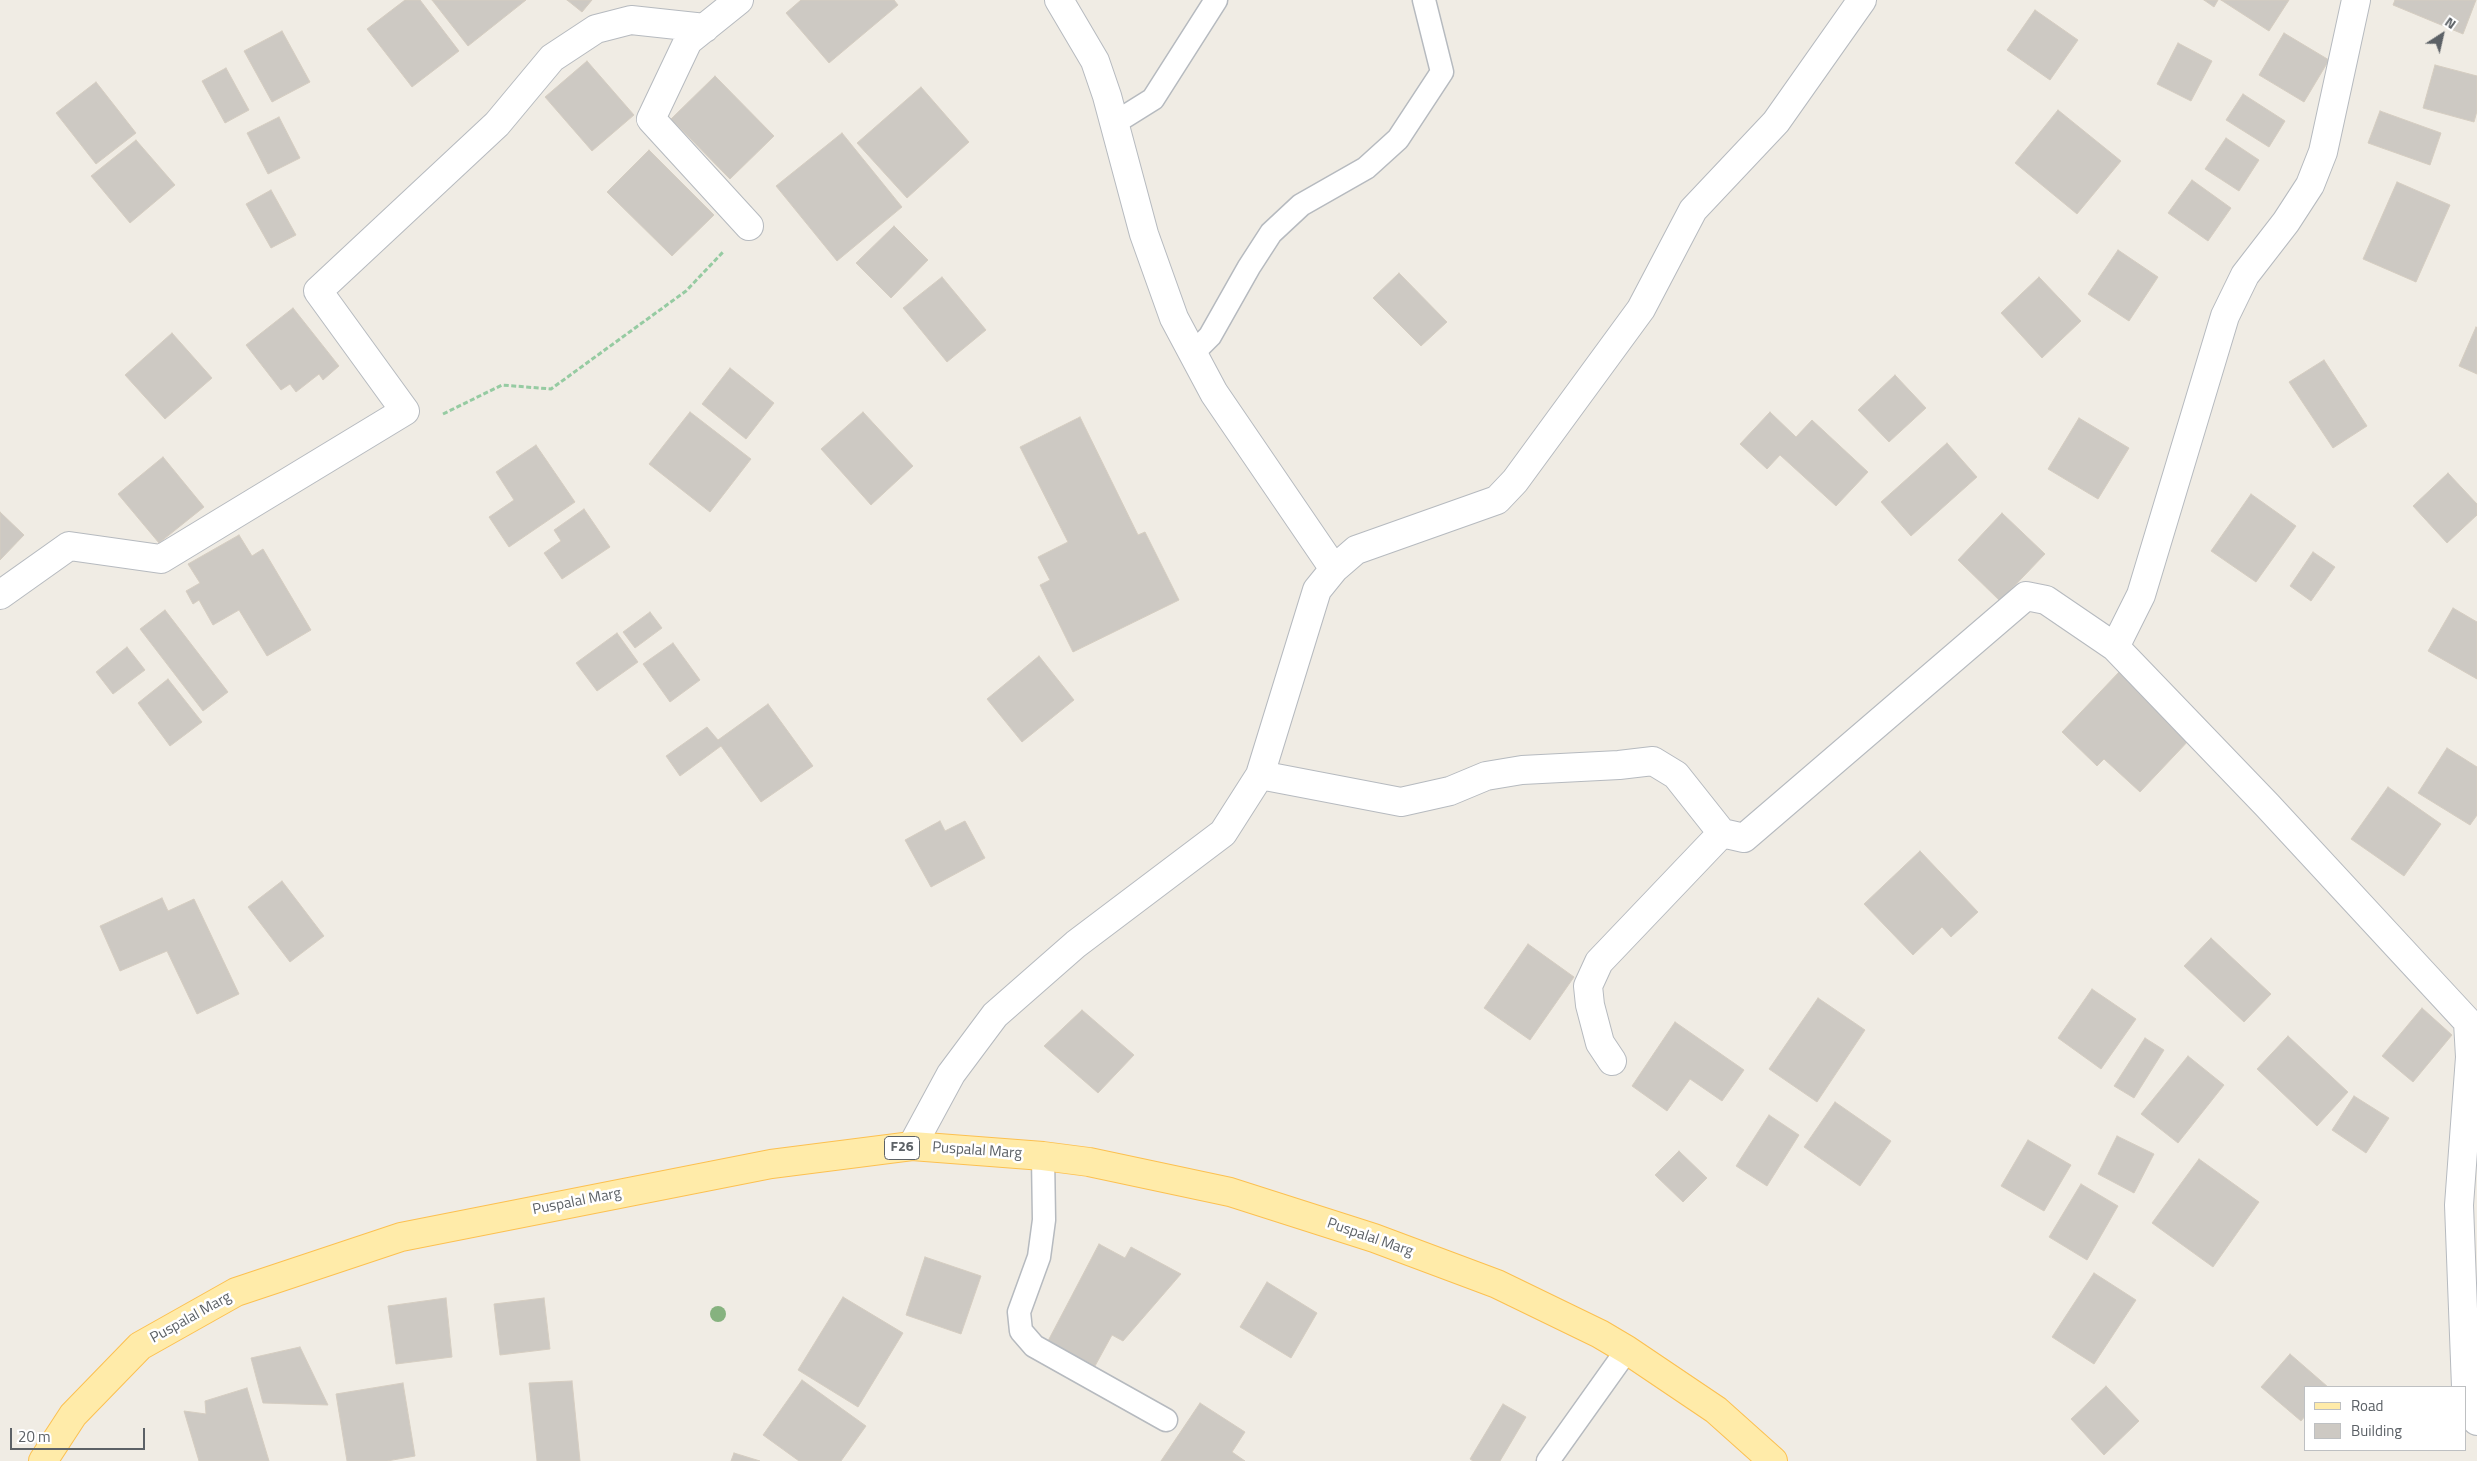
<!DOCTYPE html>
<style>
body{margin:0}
#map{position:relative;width:2477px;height:1461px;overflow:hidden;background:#f0ece4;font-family:"Titillium Web",sans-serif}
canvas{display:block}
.legend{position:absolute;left:2304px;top:1386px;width:162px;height:65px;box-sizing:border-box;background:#fff;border:1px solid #bec0c2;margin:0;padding:6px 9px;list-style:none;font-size:15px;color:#5c6166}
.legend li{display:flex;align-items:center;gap:10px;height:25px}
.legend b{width:25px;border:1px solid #bec0c2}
.north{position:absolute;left:2417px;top:10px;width:50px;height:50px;-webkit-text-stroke:4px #fff;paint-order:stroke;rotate:35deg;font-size:14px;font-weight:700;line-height:20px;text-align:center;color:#5c6166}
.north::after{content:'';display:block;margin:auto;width:18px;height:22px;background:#5c6166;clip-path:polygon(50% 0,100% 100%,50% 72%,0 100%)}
.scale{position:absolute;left:10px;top:1428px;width:135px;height:22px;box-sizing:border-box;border:2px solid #5c6166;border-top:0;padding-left:6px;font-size:15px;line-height:18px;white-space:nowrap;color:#5c6166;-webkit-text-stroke:4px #fff;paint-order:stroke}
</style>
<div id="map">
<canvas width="2477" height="1461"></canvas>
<ul class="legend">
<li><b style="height:6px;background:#ffeba9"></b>Road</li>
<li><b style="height:14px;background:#cdc9c3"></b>Building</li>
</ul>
<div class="north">N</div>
<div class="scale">20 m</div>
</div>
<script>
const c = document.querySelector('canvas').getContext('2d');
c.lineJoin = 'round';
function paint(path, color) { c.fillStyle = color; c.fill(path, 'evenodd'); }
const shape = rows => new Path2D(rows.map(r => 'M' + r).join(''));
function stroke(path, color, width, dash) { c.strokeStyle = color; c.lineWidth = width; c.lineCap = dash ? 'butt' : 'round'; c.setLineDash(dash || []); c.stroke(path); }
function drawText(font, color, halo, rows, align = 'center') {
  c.font = font + ' "Titillium Web",sans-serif'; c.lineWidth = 5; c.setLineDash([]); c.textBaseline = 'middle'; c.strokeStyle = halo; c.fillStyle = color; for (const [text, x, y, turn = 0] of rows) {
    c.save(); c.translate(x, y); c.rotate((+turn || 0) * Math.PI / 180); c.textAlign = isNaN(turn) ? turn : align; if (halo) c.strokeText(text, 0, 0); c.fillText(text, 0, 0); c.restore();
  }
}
const building = shape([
 [405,0,420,0,459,51,412,87,367,29,405,0],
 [432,0,526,0,468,46,432,0],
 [567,0,592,0,582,12,567,0],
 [801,0,894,0,898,5,829,63,786,13,801,0],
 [2204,0,2218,0,2214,7,2204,0],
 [2221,0,2289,0,2269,31,2221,0],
 [2395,0,2476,0,2463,34,2393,5,2395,0],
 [2035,10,2078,40,2050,80,2007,50,2035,10],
 [282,31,310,82,272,102,244,51,282,31],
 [2284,33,2329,60,2304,102,2259,75,2284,33],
 [2178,43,2212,61,2191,101,2157,84,2178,43],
 [587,61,634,115,592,151,545,97,587,61],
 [2435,65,2477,76,2477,111,2474,122,2423,108,2435,65],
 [226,68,249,110,225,123,202,81,226,68],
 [715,76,774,136,730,179,671,119,715,76],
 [96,82,136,133,96,164,56,113,96,82],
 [921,87,969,142,907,198,857,143,921,87],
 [2243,94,2285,121,2269,147,2226,120,2243,94],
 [2058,110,2121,161,2077,214,2015,163,2058,110],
 [2380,111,2441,133,2430,165,2368,143,2380,111],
 [279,117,300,158,268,174,247,133,279,117],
 [842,133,902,207,837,261,776,186,842,133],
 [2226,138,2259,160,2239,191,2205,169,2226,138],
 [136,140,175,185,130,223,91,176,136,140],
 [649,150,714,215,672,256,607,192,649,150],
 [2192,180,2231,208,2208,241,2168,213,2192,180],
 [2397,182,2450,205,2416,282,2363,259,2397,182],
 [271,190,296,235,271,248,246,204,271,190],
 [894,226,928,260,891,298,856,263,894,226],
 [2118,250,2158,277,2129,321,2088,294,2118,250],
 [1399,273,1447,322,1421,346,1373,298,1399,273],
 [942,277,986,330,947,362,903,308,942,277],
 [2039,277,2081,321,2042,358,2001,313,2039,277],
 [293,308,339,366,323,380,319,374,296,392,290,384,281,390,246,345,293,308],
 [2476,327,2477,328,2477,374,2459,366,2476,327],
 [172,333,212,378,165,419,125,375,172,333],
 [2324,360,2367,426,2333,448,2289,382,2324,360],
 [730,368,774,403,746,439,702,404,730,368],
 [1895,375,1926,408,1889,442,1858,410,1895,375],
 [690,412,751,459,710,512,649,464,690,412],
 [863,412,913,466,871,505,821,449,863,412],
 [1770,412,1796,437,1812,420,1868,472,1836,506,1780,455,1767,469,1740,444,1770,412],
 [1080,417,1138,535,1145,532,1179,600,1073,652,1040,585,1050,580,1038,557,1068,542,1020,447,1080,417],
 [2079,418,2129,448,2098,499,2048,469,2079,418],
 [1947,443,1977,477,1911,536,1881,502,1947,443],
 [536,445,575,502,509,547,489,517,514,500,496,472,536,445],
 [163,457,204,507,159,543,118,494,163,457],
 [2448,473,2477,504,2477,515,2447,543,2413,506,2448,473],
 [2251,494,2296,526,2256,582,2211,551,2251,494],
 [584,509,610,547,562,579,544,553,561,541,554,530,584,509],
 [0,512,24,535,0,560,0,512],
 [2002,513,2045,554,2000,601,1958,560,2002,513],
 [239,535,252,556,263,549,311,630,267,656,239,610,213,625,199,600,193,604,186,591,200,583,188,564,239,535],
 [2313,552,2335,567,2311,601,2290,586,2313,552],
 [2453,608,2477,622,2477,679,2428,651,2453,608],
 [165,610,228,692,203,711,140,629,165,610],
 [650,612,662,628,635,648,623,632,650,612],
 [617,633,638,662,597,691,576,663,617,633],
 [673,643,700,680,670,702,643,664,673,643],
 [127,647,145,670,113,694,96,672,127,647],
 [1039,656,1074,700,1022,742,987,699,1039,656],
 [2120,671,2191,738,2140,792,2104,759,2097,766,2062,732,2120,671],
 [168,679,202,722,170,746,138,703,168,679],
 [768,704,813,766,761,802,721,746,680,776,666,756,707,727,718,740,768,704],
 [2447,748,2477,767,2477,815,2470,825,2418,793,2447,748],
 [2388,787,2441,824,2404,876,2351,839,2388,787],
 [940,821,945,831,965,821,985,858,931,887,905,840,940,821],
 [1920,851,1978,912,1951,937,1942,927,1913,955,1864,904,1920,851],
 [282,881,324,936,290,962,248,907,282,881],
 [162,898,168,911,194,899,239,994,197,1014,167,951,120,971,100,926,162,898],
 [2211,938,2271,994,2244,1022,2184,966,2211,938],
 [1528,944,1574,977,1530,1040,1484,1008,1528,944],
 [2092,989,2136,1019,2101,1069,2058,1038,2092,989],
 [1818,998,1865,1030,1817,1102,1769,1069,1818,998],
 [2422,1008,2452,1035,2413,1082,2382,1056,2422,1008],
 [1082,1010,1134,1055,1098,1093,1044,1046,1082,1010],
 [1675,1022,1744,1070,1722,1101,1690,1079,1667,1111,1632,1086,1675,1022],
 [2288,1036,2348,1092,2317,1126,2257,1069,2288,1036],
 [2145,1038,2164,1050,2134,1098,2114,1086,2145,1038],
 [2188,1056,2224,1085,2178,1143,2141,1114,2188,1056],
 [2354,1096,2389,1118,2366,1153,2332,1130,2354,1096],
 [1835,1102,1891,1141,1860,1186,1804,1147,1835,1102],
 [1769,1115,1799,1135,1767,1186,1736,1166,1769,1115],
 [2117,1136,2154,1154,2134,1193,2098,1174,2117,1136],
 [2028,1140,2071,1165,2044,1211,2001,1186,2028,1140],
 [1679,1151,1707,1178,1683,1202,1655,1175,1679,1151],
 [2199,1159,2259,1202,2213,1267,2152,1223,2199,1159],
 [2081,1184,2118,1206,2087,1260,2049,1237,2081,1184],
 [1099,1244,1125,1258,1131,1247,1181,1274,1123,1341,1112,1335,1095,1366,1048,1341,1099,1244],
 [925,1257,981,1276,961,1334,906,1315,925,1257],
 [2094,1273,2136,1300,2094,1364,2052,1337,2094,1273],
 [1267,1282,1317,1313,1291,1358,1240,1327,1267,1282],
 [843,1297,903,1333,858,1407,798,1370,843,1297],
 [446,1298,452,1357,396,1364,388,1306,446,1298],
 [544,1298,550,1349,500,1355,494,1304,544,1298],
 [300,1347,328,1405,263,1403,251,1358,300,1347],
 [2290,1354,2328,1387,2306,1387,2306,1415,2301,1421,2261,1387,2290,1354],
 [802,1380,866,1426,841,1461,799,1461,763,1435,802,1380],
 [572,1381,580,1461,537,1461,529,1383,572,1381],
 [403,1383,415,1456,387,1461,347,1461,336,1394,403,1383],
 [2106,1386,2139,1421,2104,1455,2071,1419,2106,1386],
 [247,1388,269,1461,199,1461,184,1411,206,1414,205,1401,247,1388],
 [1200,1403,1245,1432,1232,1452,1245,1461,1161,1461,1200,1403],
 [1503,1404,1526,1417,1500,1461,1473,1461,1470,1459,1503,1404],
 [734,1453,760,1461,731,1461,734,1453]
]);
paint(building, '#cdc9c3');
stroke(building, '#d5cdc1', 1);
const lane = shape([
 [1113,124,1153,99,1216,0],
 [1193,353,1210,336,1249,267,1271,233,1301,205,1366,168,1398,139,1442,72,1424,0],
 [1043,1156,1044,1220,1039,1257,1019,1312,1021,1331,1034,1346,1166,1420],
 [1548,1461,1627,1350]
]);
const street = shape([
 [739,0,688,41,651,119,749,226],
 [1059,0,1095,61,1107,96,1144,234,1174,318,1214,393,1334,569],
 [2356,0,2323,152,2310,185,2286,222,2245,275,2225,316,2141,595,2115,647,2267,805,2468,1022,2470,1057,2459,1205,2466,1387],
 [0,595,69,546,161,559,405,411,318,291,497,124,552,58,596,29,631,20,705,28],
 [1260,775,1401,802,1450,791,1486,776,1522,770,1619,765,1653,761,1676,775,1722,833,1599,962,1588,986,1590,1005,1600,1043,1612,1061],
 [1722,833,1744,838,2026,596,2046,600,2115,647],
 [912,1146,951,1074,995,1015,1076,944,1223,833,1260,775,1317,590,1334,569,1356,550,1497,500,1515,481,1641,309,1693,210,1776,122,1862,0],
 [2466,1389,2477,1421]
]);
const primary = shape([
 [43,1461,73,1415,140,1346,236,1292,401,1237,771,1164,912,1146,1043,1156,1089,1162,1230,1192,1374,1238,1497,1284,1600,1334,1627,1350,1716,1410,1773,1461]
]);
stroke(lane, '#b6babf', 25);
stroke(street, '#b6babf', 30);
stroke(primary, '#fcc050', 30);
stroke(shape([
 [443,414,502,385,551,389,686,291,723,252]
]), '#96cba2', 3, [5, 2.5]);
stroke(lane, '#fff', 22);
stroke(street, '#fff', 28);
stroke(primary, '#ffeba9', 28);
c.fillStyle = '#86b27f';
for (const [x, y] of [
 [718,1314]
]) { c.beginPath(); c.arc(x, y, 8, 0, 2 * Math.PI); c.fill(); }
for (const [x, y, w] of [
 [902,1148,35]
]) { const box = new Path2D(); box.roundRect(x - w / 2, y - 11.5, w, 23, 4); c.fillStyle = '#fff'; c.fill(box); stroke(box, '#5c6166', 1); }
drawText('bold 14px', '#5c6166', null, [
 ["F26",902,1148]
]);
drawText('15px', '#5c6166', '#fff', [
 ["Puspalal Marg",977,1151,4],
 ["Puspalal Marg",577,1202,-11],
 ["Puspalal Marg",1370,1238,19],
 ["Puspalal Marg",191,1318,-29]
]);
</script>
